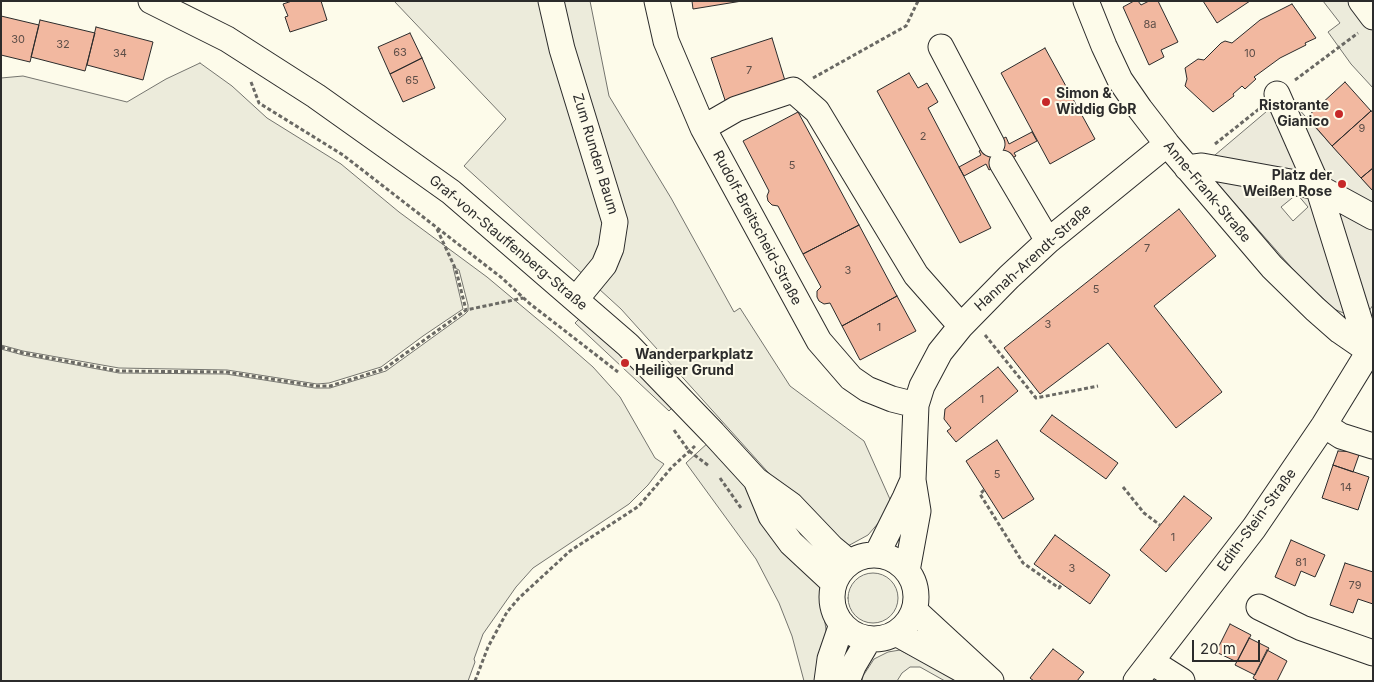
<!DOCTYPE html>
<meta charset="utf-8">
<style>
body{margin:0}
#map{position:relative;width:1374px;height:682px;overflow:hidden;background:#fdfbea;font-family:Inter,sans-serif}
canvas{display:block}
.frame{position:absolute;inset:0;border:2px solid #2b2b2b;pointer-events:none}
.scale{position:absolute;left:1192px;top:640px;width:68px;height:22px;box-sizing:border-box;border:2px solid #2b2b2b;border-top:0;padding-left:6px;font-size:15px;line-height:18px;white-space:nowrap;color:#2b2b2b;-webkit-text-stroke:4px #fdfbea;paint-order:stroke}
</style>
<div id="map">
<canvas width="1374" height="682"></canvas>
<div class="frame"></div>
<div class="scale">20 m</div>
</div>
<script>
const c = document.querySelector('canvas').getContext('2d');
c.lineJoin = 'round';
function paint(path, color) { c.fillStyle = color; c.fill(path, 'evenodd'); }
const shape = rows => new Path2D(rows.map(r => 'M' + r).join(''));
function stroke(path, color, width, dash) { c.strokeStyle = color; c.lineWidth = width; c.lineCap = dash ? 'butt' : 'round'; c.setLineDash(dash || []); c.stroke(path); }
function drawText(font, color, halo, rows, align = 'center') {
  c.font = font + ' Inter,sans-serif'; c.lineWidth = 4; c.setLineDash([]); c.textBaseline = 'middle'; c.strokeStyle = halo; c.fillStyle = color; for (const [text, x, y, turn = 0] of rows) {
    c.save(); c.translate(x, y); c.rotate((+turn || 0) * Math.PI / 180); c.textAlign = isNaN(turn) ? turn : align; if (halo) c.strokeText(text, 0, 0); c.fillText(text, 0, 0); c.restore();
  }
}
const green = shape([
 [394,1,590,1,609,96,671,198,734,312,740,308,790,386,864,441,893,506,868,535,846,547,829,540,621,309,464,166,506,119,394,1],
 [1323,1,1352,1,1373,28,1373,88,1351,64,1328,32,1340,23,1323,1],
 [200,63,232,86,267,118,341,164,399,212,487,277,554,333,593,367,620,397,655,458,664,464,648,485,629,504,533,568,516,587,483,634,474,659,475,662,468,681,1,681,1,349,23,355,119,373,226,374,315,388,330,388,386,371,465,314,468,311,468,305,459,270,453,267,463,309,423,336,381,367,329,383,317,384,227,370,119,368,23,351,1,345,1,78,23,76,127,102,166,79,200,63],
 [710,441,734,469,820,587,828,644,818,681,804,681,792,636,779,603,756,559,686,463,710,441],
 '848 598a25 25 0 1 1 50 0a25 25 0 1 1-50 0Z',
 [900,650,960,681,945,681,920,667,910,667,902,673,897,681,862,681,863,676,874,659,888,652,900,650]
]);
paint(green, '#ecebdb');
stroke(green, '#74746e', 1);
const parking = shape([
 [1286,95,1373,191,1373,305,1369,311,1348,315,1334,309,1298,275,1202,166,1286,95],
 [1297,194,1308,207,1293,221,1281,207,1297,194],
 [582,316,676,404,669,411,575,323,582,316]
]);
paint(parking, '#eceadb');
stroke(parking, '#74746e', 1);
const building = shape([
 [292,1,321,1,327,20,290,32,285,17,288,16,283,4,292,1],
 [692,1,742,1,693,9,692,1],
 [1134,1,1138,1,1141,5,1149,1,1158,1,1178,42,1161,50,1164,57,1149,65,1123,7,1134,1],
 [1203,1,1250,1,1217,23,1203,1],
 [1292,4,1316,38,1305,43,1306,45,1280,58,1254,77,1256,79,1245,89,1242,86,1233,94,1234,96,1213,112,1185,86,1187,79,1185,68,1198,59,1204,60,1221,43,1225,41,1232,43,1260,20,1292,4],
 [1,16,39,25,30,62,1,55,1,16],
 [40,20,95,33,85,71,31,57,40,20],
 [96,27,153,42,143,80,87,65,96,27],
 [410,33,422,58,390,74,378,47,410,33],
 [772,38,786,84,726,103,711,58,772,38],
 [1045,48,1095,139,1050,164,1001,73,1045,48],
 [422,58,435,88,403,102,390,74,422,58],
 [909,73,918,88,927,83,938,102,928,108,991,228,960,243,877,91,909,73],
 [1345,82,1371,111,1332,146,1307,117,1345,82],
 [1371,111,1373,112,1373,168,1361,178,1332,146,1371,111],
 [798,112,859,225,803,254,778,206,772,205,768,201,767,196,769,191,743,141,798,112],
 [1032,132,1037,141,1014,153,1016,156,989,170,986,164,964,176,959,167,981,155,979,151,1006,137,1009,144,1032,132],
 [1373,168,1373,191,1361,178,1373,168],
 [1179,209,1216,256,1154,306,1222,392,1176,428,1108,343,1040,394,1004,348,1179,209],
 [859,225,897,296,842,326,830,303,824,304,819,301,817,297,817,291,821,287,803,254,859,225],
 [897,296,916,331,860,360,842,326,897,296],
 [998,367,1018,391,956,442,947,431,951,428,944,419,945,409,998,367],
 [1052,415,1118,463,1106,479,1040,431,1052,415],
 [997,440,1034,499,1003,519,966,461,997,440],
 [1338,451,1360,452,1353,472,1333,465,1338,451],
 [1333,465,1369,477,1358,510,1322,498,1333,465],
 [1184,496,1212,518,1166,572,1140,550,1184,496],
 [1055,535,1110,575,1090,604,1034,564,1055,535],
 [1291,540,1325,555,1315,577,1301,571,1295,586,1275,577,1291,540],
 [1345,563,1373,572,1373,604,1358,599,1353,613,1330,605,1345,563],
 [1230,624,1251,635,1237,662,1216,652,1230,624],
 [1249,638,1269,648,1255,675,1235,665,1249,638],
 [1053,649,1084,672,1077,681,1034,681,1030,678,1053,649],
 [1267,650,1287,661,1277,681,1258,681,1253,678,1267,650]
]);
paint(building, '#f2b8a0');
stroke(building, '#2b2b2b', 1);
const minor = shape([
 [151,1,227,39,316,96,451,192,628,345,713,433,756,480,791,505,832,548,849,562],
 [551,1,562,49,615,222,611,248,604,265,576,299],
 [657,1,666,41,703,128,819,341,851,378,867,389,892,399,916,405],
 [1086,1,1104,46,1120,80,1140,109,1167,144,1272,267,1315,309,1340,331,1369,351],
 [1361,1,1373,17],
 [941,47,992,144],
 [1277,94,1318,187,1369,351],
 [703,128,736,109,793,90,817,111,916,275,961,326],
 [1002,163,1048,241],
 [1187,168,1202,166,1318,187,1373,217],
 [1324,425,1341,436,1373,446],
 [756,480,771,516,791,543,834,583],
 [877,554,905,498,913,480],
 '832 597a42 42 0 1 1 84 0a42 42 0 1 1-84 0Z',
 [907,571,918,511,913,480,916,405,922,386,940,352,961,326,1009,277,1048,241,1167,144],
 [1259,607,1302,628,1373,653],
 [914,610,991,681],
 [896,633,968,673],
 [1152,662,1182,681],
 [827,681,830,659,842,624],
 [847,681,853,666,869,639],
 [1136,681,1254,528,1324,425,1373,345]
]);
stroke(minor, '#2b2b2b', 27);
stroke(shape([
 [813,78,906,26,918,1],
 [1295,80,1358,33],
 [251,82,259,103,343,155,502,278,529,303,618,372],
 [1215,144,1259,109],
 [437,229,456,270,466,310],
 [985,335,1036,398,1098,386],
 [1,347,23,353,119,371,226,372,316,386,330,386,384,369,466,310,523,298],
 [674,430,689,451,709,466],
 [720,478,741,508],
 [1123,487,1144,513,1160,525],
 [984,490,980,494,1023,563,1059,588,1062,584],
 [475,681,488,647,507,612,519,598,570,551,639,506,672,467,695,446]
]), '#6a6964', 3, [4, 2.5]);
stroke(minor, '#fdfbea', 25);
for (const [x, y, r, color] of [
 [1046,102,5,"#c62828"],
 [1339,114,5,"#c62828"],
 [1342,184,5,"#c62828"],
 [625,363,5,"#c62828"]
]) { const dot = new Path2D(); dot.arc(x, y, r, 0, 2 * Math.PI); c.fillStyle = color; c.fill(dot); stroke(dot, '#fdfbea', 2); }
drawText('11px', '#5d4e48', null, [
 ["8a",1150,25],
 ["30",18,40],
 ["32",63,45],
 ["63",400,53],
 ["34",120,54],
 ["10",1250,54],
 ["7",749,71],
 ["65",412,81],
 ["9",1362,129],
 ["2",923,137],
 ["5",792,166],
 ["7",1147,249],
 ["3",848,271],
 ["5",1096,290],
 ["3",1048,325],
 ["1",879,328],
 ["1",982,400],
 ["5",997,475],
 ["14",1346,488],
 ["1",1173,538],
 ["81",1301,563],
 ["3",1072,569],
 ["79",1355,586]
]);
drawText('bold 14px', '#2b2b2b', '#fdfbea', [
 ["Simon &",1056,94],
 ["Widdig GbR",1056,110],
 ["Ristorante",1329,106,"right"],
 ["Gianico",1329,122,"right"],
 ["Platz der",1332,176,"right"],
 ["Weißen Rose",1332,192,"right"],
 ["Wanderparkplatz",635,355],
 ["Heiliger Grund",635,371]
], 'left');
drawText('14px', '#2b2b2b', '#fdfbea', [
 ["Zum Runden Baum",595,154,73],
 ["Anne-Frank-Straße",1207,192,50],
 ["Rudolf-Breitscheid-Straße",757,228,62],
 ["Graf-von-Stauffenberg-Straße",508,243,40],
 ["Hannah-Arendt-Straße",1033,258,-42],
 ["Edith-Stein-Straße",1257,520,-54]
]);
</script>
